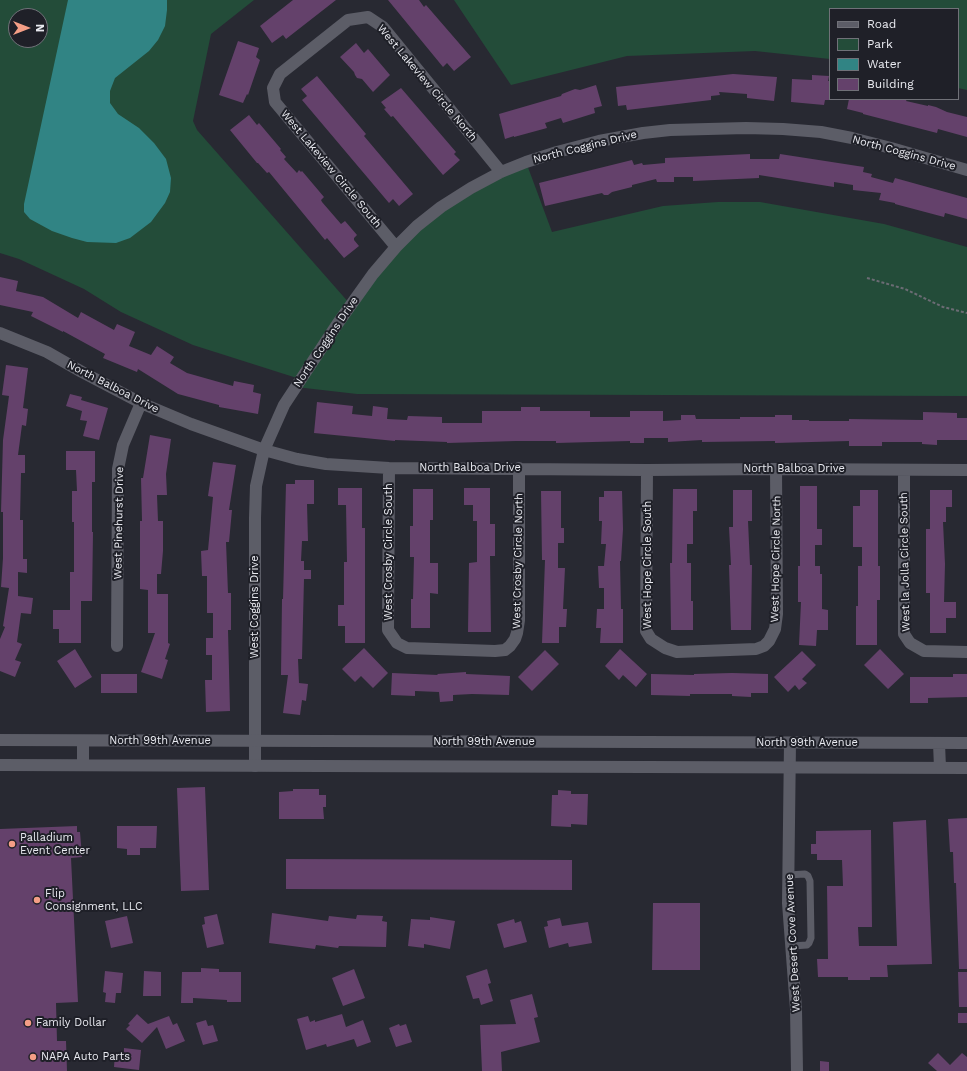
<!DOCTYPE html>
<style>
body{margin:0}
#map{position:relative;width:967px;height:1071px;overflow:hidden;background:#282932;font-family:"Work Sans",sans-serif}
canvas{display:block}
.legend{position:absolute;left:829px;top:8px;width:130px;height:92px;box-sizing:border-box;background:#1f2028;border:1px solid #707178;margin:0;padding:5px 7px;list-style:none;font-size:12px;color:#e9eaf0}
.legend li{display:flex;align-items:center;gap:8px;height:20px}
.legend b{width:20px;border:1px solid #707178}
.north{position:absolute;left:8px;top:8px;width:40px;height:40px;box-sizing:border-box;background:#1f2028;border:1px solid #707178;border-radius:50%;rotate:90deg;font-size:11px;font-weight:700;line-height:16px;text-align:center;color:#e9eaf0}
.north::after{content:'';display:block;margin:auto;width:14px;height:18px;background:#f49e86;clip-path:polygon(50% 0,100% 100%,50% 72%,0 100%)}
</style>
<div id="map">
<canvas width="967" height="1071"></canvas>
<ul class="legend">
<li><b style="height:5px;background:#5c5d67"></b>Road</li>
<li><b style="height:11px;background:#234c39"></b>Park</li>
<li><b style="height:11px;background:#318484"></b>Water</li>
<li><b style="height:11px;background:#64416b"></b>Building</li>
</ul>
<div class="north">N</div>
</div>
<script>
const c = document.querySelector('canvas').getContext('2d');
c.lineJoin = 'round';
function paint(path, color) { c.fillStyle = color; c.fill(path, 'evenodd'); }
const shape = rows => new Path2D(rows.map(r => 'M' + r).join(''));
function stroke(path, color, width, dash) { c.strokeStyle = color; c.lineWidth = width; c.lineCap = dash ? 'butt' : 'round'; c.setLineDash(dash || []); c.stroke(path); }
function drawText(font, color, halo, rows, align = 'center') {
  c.font = font + ' "Work Sans",sans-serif'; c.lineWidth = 4; c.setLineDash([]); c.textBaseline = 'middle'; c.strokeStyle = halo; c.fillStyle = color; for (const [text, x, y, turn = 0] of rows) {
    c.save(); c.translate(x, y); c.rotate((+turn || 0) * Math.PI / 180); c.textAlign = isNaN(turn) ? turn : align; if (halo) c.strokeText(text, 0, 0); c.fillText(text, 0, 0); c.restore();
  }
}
paint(shape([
 [0,0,254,0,211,34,193,121,197,130,350,304,417,226,526,162,552,232,663,206,718,202,760,202,884,224,967,247,967,396,357,394,296,387,300,379,193,345,121,312,84,289,19,259,0,253],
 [16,16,40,16,40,40,16,40],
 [454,0,967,0,967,90,958,88,958,9,830,9,830,59,755,51,627,56,511,85]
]), '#234c39');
paint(shape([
 [68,0,167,0,167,10,165,26,158,40,149,51,115,78,110,91,110,103,118,114,139,128,154,143,166,159,171,178,170,192,165,203,151,222,130,238,116,243,87,242,72,238,52,231,30,219,24,212,24,204]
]), '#318484');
paint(shape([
 [293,0,336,0,286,39,283,35,272,43,260,26],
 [388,0,419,0,424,7,426,5,471,57,454,71,447,63,443,67],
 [238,41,259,48,256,57,260,60,248,95,247,94,243,103,219,95],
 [356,43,364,53,368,49,390,75,373,92,362,79,357,78,355,75,354,72,340,57],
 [733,74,777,77,774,101,747,98,747,94,719,92,720,95,711,96,711,100,627,110,626,105,618,106,616,87],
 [812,75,829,76,828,81,830,81,830,100,825,100,824,105,791,102,792,79,812,80],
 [317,76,366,134,364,136,413,194,399,206,393,199,389,203,302,100,307,96,301,89],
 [596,85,602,106,594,108,595,113,563,123,561,118,545,123,547,128,514,137,514,136,505,139,499,114,561,96,562,94,575,89,580,90],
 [401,88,456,152,454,154,460,160,443,175,393,116,391,117,384,109,386,108,381,102],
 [849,99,907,99,906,101,928,106,928,105,936,107,947,112,967,117,967,137,938,129,937,133,863,114,863,113,847,109],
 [249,115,257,125,259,123,281,149,280,150,286,157,284,159,297,173,299,170,301,172,302,171,324,197,321,200,322,202,341,224,345,221,357,235,354,238,354,240,359,246,344,258,327,238,325,240,269,172,267,173,258,163,257,163,230,130],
 [750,154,750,159,779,159,780,154,864,167,863,172,872,174,871,177,893,183,895,178,967,198,967,219,945,213,944,217,895,204,895,203,879,200,881,193,853,190,853,185,834,182,834,187,759,175,759,178,693,181,693,177,674,177,674,182,657,182,656,179,632,185,632,187,612,192,608,195,604,195,602,193,545,206,539,183,632,160,634,165,642,163,643,165,665,163,665,158],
 [0,277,18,281,16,291,43,297,78,318,81,312,114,330,117,324,135,332,129,346,151,355,157,346,174,357,170,363,187,373,233,386,234,381,254,385,253,392,261,394,258,414,219,407,219,405,178,394,138,369,137,372,103,358,105,354,63,331,63,332,31,316,33,312,0,305],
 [6,365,28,368,23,408,28,409,26,426,22,425,18,455,25,455,25,473,21,473,20,520,23,520,23,559,27,559,27,573,18,572,18,596,33,598,31,614,21,613,17,642,22,644,15,660,21,662,15,677,0,671,0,639,5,627,3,626,9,588,1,587,3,558,3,512,1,512,3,440,9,396,2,395],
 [70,394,82,397,81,400,108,408,99,440,83,436,87,421,80,420,82,411,66,406],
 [317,402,353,406,352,414,372,416,373,406,388,408,387,419,407,420,408,416,442,417,442,423,482,423,482,411,521,411,521,407,540,407,540,411,590,411,590,417,630,417,630,411,663,411,663,421,681,420,681,415,695,415,696,419,740,419,740,417,775,417,775,415,792,415,792,420,809,420,809,421,849,421,849,419,923,420,923,412,957,413,957,418,967,418,967,440,937,440,937,445,922,444,922,442,882,442,882,446,849,446,849,441,775,443,775,441,702,442,702,440,668,442,668,438,644,438,644,443,630,443,630,441,556,443,556,441,516,441,447,443,447,442,395,440,395,441,314,433],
 [150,435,171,439,166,474,167,495,157,495,158,521,163,521,163,551,161,574,157,574,157,594,168,594,168,643,170,644,165,659,168,660,162,679,141,672,155,633,148,633,148,590,140,589,140,521,142,521,141,478,143,478],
 [66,451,95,451,95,482,92,482,92,532,93,532,92,601,81,601,81,643,59,643,59,629,53,629,53,610,70,610,70,572,74,572,74,522,72,522,72,491,77,491,76,470,66,470],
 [213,462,236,465,229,510,232,510,229,542,226,542,228,593,231,593,231,630,228,630,230,711,206,712,205,680,212,680,212,655,206,655,206,638,213,638,213,613,207,613,207,576,202,576,201,551,208,550,213,497,208,496],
 [295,480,314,480,314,504,307,504,308,541,302,541,301,561,304,561,304,570,311,570,311,579,304,579,302,659,298,659,299,683,308,684,306,701,302,700,300,715,283,713,288,675,281,675,282,599,283,599,284,561,286,484,295,484],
 [800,486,817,486,817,529,822,529,822,545,815,545,815,566,820,566,820,574,822,574,822,609,828,610,828,630,817,630,816,646,799,645,801,602,798,602,798,566,800,566],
 [338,488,362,488,362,528,365,528,365,643,345,643,345,626,338,626,338,605,344,605,344,562,347,562,346,505,338,505],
 [464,488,490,488,490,524,495,524,495,556,490,556,491,632,468,632,469,563,477,562,477,521,473,521,473,505,464,505],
 [413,489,433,489,433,520,430,520,430,563,438,563,438,594,430,593,430,628,411,628,411,599,413,599,414,557,410,557,410,526,413,526],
 [673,489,697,489,697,511,693,511,693,544,687,544,687,563,691,563,691,601,693,601,693,630,671,630,670,563,672,563],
 [733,490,752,490,752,521,748,521,750,565,752,565,751,630,731,630,729,565,731,565,729,527,733,527],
 [860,490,878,490,878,566,880,566,880,600,877,600,877,645,856,645,856,606,858,606,858,566,862,566,862,547,853,547,853,506,860,506],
 [930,490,952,490,952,507,946,507,946,522,943,522,945,564,944,602,956,602,956,618,946,618,946,633,930,633,930,593,926,593,926,529,930,529],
 [541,491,561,491,561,528,564,528,564,543,558,543,558,568,565,568,563,609,567,609,566,627,559,627,559,643,542,643,545,560,542,560],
 [604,491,622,491,623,529,621,561,620,561,621,609,623,609,623,643,600,643,601,628,596,628,597,609,604,609,604,588,599,588,598,566,604,566,606,544,601,544,602,521,599,521,599,497,604,497],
 [364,648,388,673,373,688,361,676,355,682,342,669],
 [75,649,92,677,75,688,57,661],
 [620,649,647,674,636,687,623,675,619,680,605,666],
 [880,649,904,674,888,689,864,665],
 [545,650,559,664,532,691,518,677],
 [802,651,816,665,802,679,807,683,799,690,795,685,788,692,774,677],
 [466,672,466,674,510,676,509,695,472,694,453,695,453,701,440,702,439,692,415,691,415,696,391,695,392,673,438,675,437,674],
 [732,673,768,674,768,693,751,693,751,697,732,696,732,694,690,694,690,696,651,695,651,674,694,675,694,674],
 [101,674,137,674,137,693,101,693],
 [953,674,967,674,967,697,928,698,928,703,910,703,910,677,953,677],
 [205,787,209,890,181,891,177,788],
 [293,789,319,789,319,795,326,795,326,807,323,807,324,819,279,819,279,792,293,791],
 [558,790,571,791,571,794,588,794,587,825,571,824,571,827,551,826,552,795,558,795],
 [967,818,967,969,959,969,956,883,954,883,953,852,950,852,948,819],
 [926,820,932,964,887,965,888,977,870,977,870,980,848,980,848,977,818,977,817,959,828,959,827,886,843,886,842,860,817,860,817,854,811,854,811,844,816,844,816,831,871,830,872,927,858,927,859,946,897,946,893,822],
 [77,826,77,832,80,832,82,857,71,858,78,1002,56,1003,57,1041,66,1041,67,1071,0,1071,0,829],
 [117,826,157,826,156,848,140,848,140,855,127,855,127,849,117,848],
 [286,859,572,860,572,890,286,889],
 [653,903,700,903,700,970,652,970],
 [272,913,328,921,329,916,356,919,357,915,383,916,382,921,387,922,386,947,339,946,338,948,316,945,315,949,269,943],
 [217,914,224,944,207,948,202,925,205,924,204,917],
 [127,916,133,943,111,948,105,921],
 [430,917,455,921,450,949,424,944,424,948,408,946,411,919,430,920],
 [560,918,562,926,588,922,592,943,569,947,568,943,549,948,544,927,548,926,547,921],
 [514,919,515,923,521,921,527,942,504,948,497,924],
 [201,968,219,969,219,972,241,972,241,1002,227,1002,227,1000,193,998,193,1003,181,1003,182,972,201,972],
 [354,969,365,998,343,1006,332,978],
 [487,969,491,983,488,984,493,1001,481,1005,479,998,473,999,466,976],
 [105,971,123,973,121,993,116,993,115,1003,105,1002,106,993,103,992],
 [144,971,161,972,161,996,143,996],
 [958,972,967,972,967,1007,959,1007],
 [532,994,538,1017,534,1018,540,1042,501,1052,502,1071,482,1071,480,1025,516,1024,510,1000],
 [958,1013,967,1013,967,1023,958,1023],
 [137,1014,148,1024,169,1016,173,1025,177,1023,185,1041,166,1049,157,1027,142,1043,126,1029,130,1025,128,1024],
 [342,1014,346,1027,363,1020,371,1042,357,1047,354,1039,327,1047,326,1044,306,1050,297,1019,308,1016,310,1022,315,1020,315,1022],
 [206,1020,208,1026,213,1025,218,1041,203,1045,196,1023],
 [399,1024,400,1026,406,1024,412,1042,396,1047,389,1028],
 [124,1048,141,1050,139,1070,114,1067,115,1053,124,1053],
 [938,1053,950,1065,962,1053,967,1057,967,1071,937,1071,928,1063],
 [820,1061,829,1062,829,1071,820,1071]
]), '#64416b');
stroke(shape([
 [867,278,905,289,943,307,967,313]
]), '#6b6c74', 2, [3, 2]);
stroke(shape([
 [788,875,805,874,808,876,810,881,811,938,809,943,807,945,792,946]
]), '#5c5d67', 7);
stroke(shape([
 [396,247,275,102,273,88,280,74,348,20,368,17,383,27,501,172],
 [0,333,47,352,82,372,141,403,191,424,264,450,297,459,326,464,389,468,647,470,776,469,967,470],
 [389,468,388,630,397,643,407,648,495,651,505,650,510,646,515,639,517,633,519,620,519,468],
 [647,470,646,631,651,639,665,648,677,652,756,649,764,646,769,641,775,629,777,614,776,469],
 [904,470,904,634,910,643,924,651,967,652],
 [117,646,118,469,123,445,141,403],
 [790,743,788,903,796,1009,797,1071],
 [255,766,255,518,256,486,264,450,284,405,338,323,373,274,396,247,417,226,441,207,471,188,501,172,526,162,557,152,599,141,643,133,670,130,746,128,783,129,821,132,852,138,891,148,967,170]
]), '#5c5d67', 12);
stroke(shape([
 [0,740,967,743],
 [939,743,940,768],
 [0,765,967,768],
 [83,765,83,741]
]), '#5c5d67', 12);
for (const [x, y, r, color] of [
 [12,844,4,"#f49e86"],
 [37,900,4,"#f49e86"],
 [28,1023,4,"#f49e86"],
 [33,1057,4,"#f49e86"]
]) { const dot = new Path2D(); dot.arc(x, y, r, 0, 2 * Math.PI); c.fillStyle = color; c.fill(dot); stroke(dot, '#1f2028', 1.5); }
drawText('11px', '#e9eaf0', '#1f2028', [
 ["West Lakeview Circle North",427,83,50],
 ["North Coggins Drive",585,147,-14],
 ["North Coggins Drive",904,153,15],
 ["West Lakeview Circle South",331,169,50],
 ["North Coggins Drive",326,342,-56],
 ["North Balboa Drive",113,387,27],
 ["North Balboa Drive",470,468],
 ["North Balboa Drive",794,469],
 ["West Pinehurst Drive",119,523,-89],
 ["West Crosby Circle South",389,552,-90],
 ["West Hope Circle North",776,559,-89],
 ["West Crosby Circle North",518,561,-89],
 ["West la Jolla Circle South",905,562,-91],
 ["West Hope Circle South",648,565,-90],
 ["West Coggins Drive",255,607,-90],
 ["North 99th Avenue",160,741],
 ["North 99th Avenue",484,742],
 ["North 99th Avenue",807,743],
 ["West Desert Cove Avenue",793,943,-93]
]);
drawText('11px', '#e9eaf0', '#1f2028', [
 ["Palladium",20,838],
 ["Event Center",20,851],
 ["Flip",45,894],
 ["Consignment, LLC",45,907],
 ["Family Dollar",36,1023],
 ["NAPA Auto Parts",41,1057]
], 'left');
</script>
